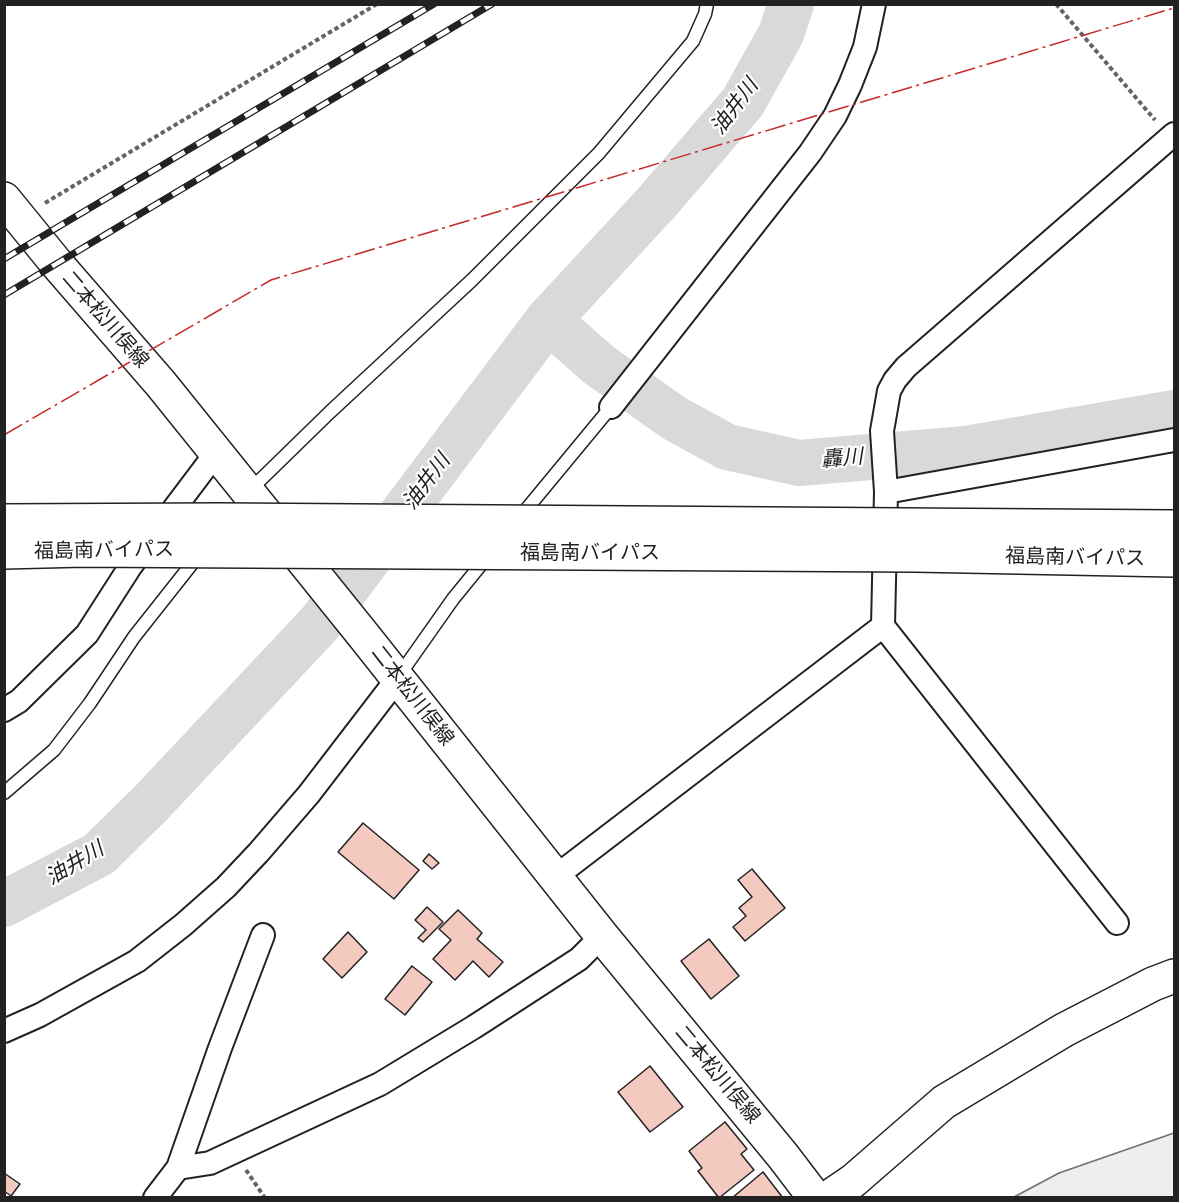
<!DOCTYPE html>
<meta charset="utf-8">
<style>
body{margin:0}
#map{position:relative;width:1179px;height:1202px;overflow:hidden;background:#fff;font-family:Arial,sans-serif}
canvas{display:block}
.frame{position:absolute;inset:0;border:6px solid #222;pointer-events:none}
</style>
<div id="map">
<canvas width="1179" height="1202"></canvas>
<div class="frame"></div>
</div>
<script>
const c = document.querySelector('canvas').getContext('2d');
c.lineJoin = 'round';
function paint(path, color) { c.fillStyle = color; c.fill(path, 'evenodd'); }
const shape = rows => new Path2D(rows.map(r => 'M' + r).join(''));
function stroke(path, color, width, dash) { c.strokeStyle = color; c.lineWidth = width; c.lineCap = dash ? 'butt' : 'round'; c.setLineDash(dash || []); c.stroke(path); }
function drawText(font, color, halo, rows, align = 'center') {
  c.font = font + ' Arial,"Noto Sans JP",sans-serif'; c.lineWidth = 4.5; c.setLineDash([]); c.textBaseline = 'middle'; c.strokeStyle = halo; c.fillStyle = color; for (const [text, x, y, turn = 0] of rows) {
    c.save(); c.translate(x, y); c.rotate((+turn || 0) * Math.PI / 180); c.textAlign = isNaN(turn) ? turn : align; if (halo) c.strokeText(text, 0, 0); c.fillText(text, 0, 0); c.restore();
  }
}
const green = shape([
 [1174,1133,1174,1197,1014,1197,1059,1173,1174,1133]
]);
paint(green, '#eee');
stroke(green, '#6f6f6f', 1.5);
stroke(shape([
 [548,320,599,365,674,418,727,447,799,463,966,449,1174,413],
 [4,904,99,854,151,803,320,623,548,320,658,201,743,102,781,34,791,4]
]), '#d9d9d9', 46);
const building = shape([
 [363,823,419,870,394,899,338,852,363,823],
 [429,854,439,863,432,869,423,861,429,854],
 [752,869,785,908,745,941,733,927,746,916,739,908,752,897,738,880,752,869],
 [427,907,443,922,423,942,418,938,426,930,415,920,427,907],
 [458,910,482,933,477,939,503,962,489,977,473,961,455,980,433,959,451,940,439,929,458,910],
 [348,932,367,952,342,978,323,959,348,932],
 [709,939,739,976,711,999,681,961,709,939],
 [412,966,432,982,405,1015,385,999,412,966],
 [650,1066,683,1107,650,1132,618,1092,650,1066],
 [725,1122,747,1149,741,1154,754,1170,719,1198,698,1171,702,1168,689,1151,725,1122],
 [763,1172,783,1198,732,1198,763,1172],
 [4,1173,20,1184,11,1196,4,1191,4,1173]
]);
paint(building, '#f3c9c0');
stroke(building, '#222', 1.5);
const lane = shape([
 [250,490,330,412,472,280,599,153,693,41,705,14,707,4],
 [520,517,611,407],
 [398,677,453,599,488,556],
 [4,793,54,750,90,703,134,637,198,556]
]);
const street = shape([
 [611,407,810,153,835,116,850,85,865,47,874,4],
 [886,492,1174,440],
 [883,626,1117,923],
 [4,710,19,701,87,634,130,567,216,453],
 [555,877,883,626,886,492,882,431,889,391,895,380,906,367,1174,134],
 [4,1031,40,1015,137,961,183,925,226,887,259,852,309,794,398,678],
 [178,1168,220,1048,263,935],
 [155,1198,178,1168,210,1163,380,1084,474,1027,579,959,602,936]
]);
const secondary = shape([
 [4,199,57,264,161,384,364,636,602,936,783,1156,815,1198],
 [828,1198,853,1181,944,1102,1064,1030,1153,984,1174,976]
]);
stroke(lane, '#222', 15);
stroke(street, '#222', 26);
stroke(secondary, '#222', 36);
stroke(shape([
 [1056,4,1155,120],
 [45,203,377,4],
 [246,1170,265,1198]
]), '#646464', 4, [4.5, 3]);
stroke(lane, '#fff', 12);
stroke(street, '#fff', 22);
stroke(secondary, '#fff', 33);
const rail = shape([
 [4,259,434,4],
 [4,295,492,4]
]);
stroke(rail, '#222', 7);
stroke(rail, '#fff', 4.5, [14]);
const highwayBridge = shape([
 [4,521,220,520,1174,527],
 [4,552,83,550,915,555,1174,560]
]);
stroke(highwayBridge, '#222', 36, []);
stroke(highwayBridge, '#fff', 33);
stroke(shape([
 [4,435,271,280,1174,8]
]), '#c62828', 1.5, [21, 4.5, 3, 4.5]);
drawText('20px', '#222', '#fff', [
 ["二本松川俣線",105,320,49],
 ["福島南バイパス",104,551,-1],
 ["福島南バイパス",590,553],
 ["福島南バイパス",1075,558,1],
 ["二本松川俣線",412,696,52],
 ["二本松川俣線",717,1075,50]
]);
drawText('italic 21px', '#222', '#fff', [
 ["油井川",735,107,-53],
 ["轟川",842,459,-5],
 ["油井川",427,482,-53],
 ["油井川",75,864,-31]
]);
</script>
